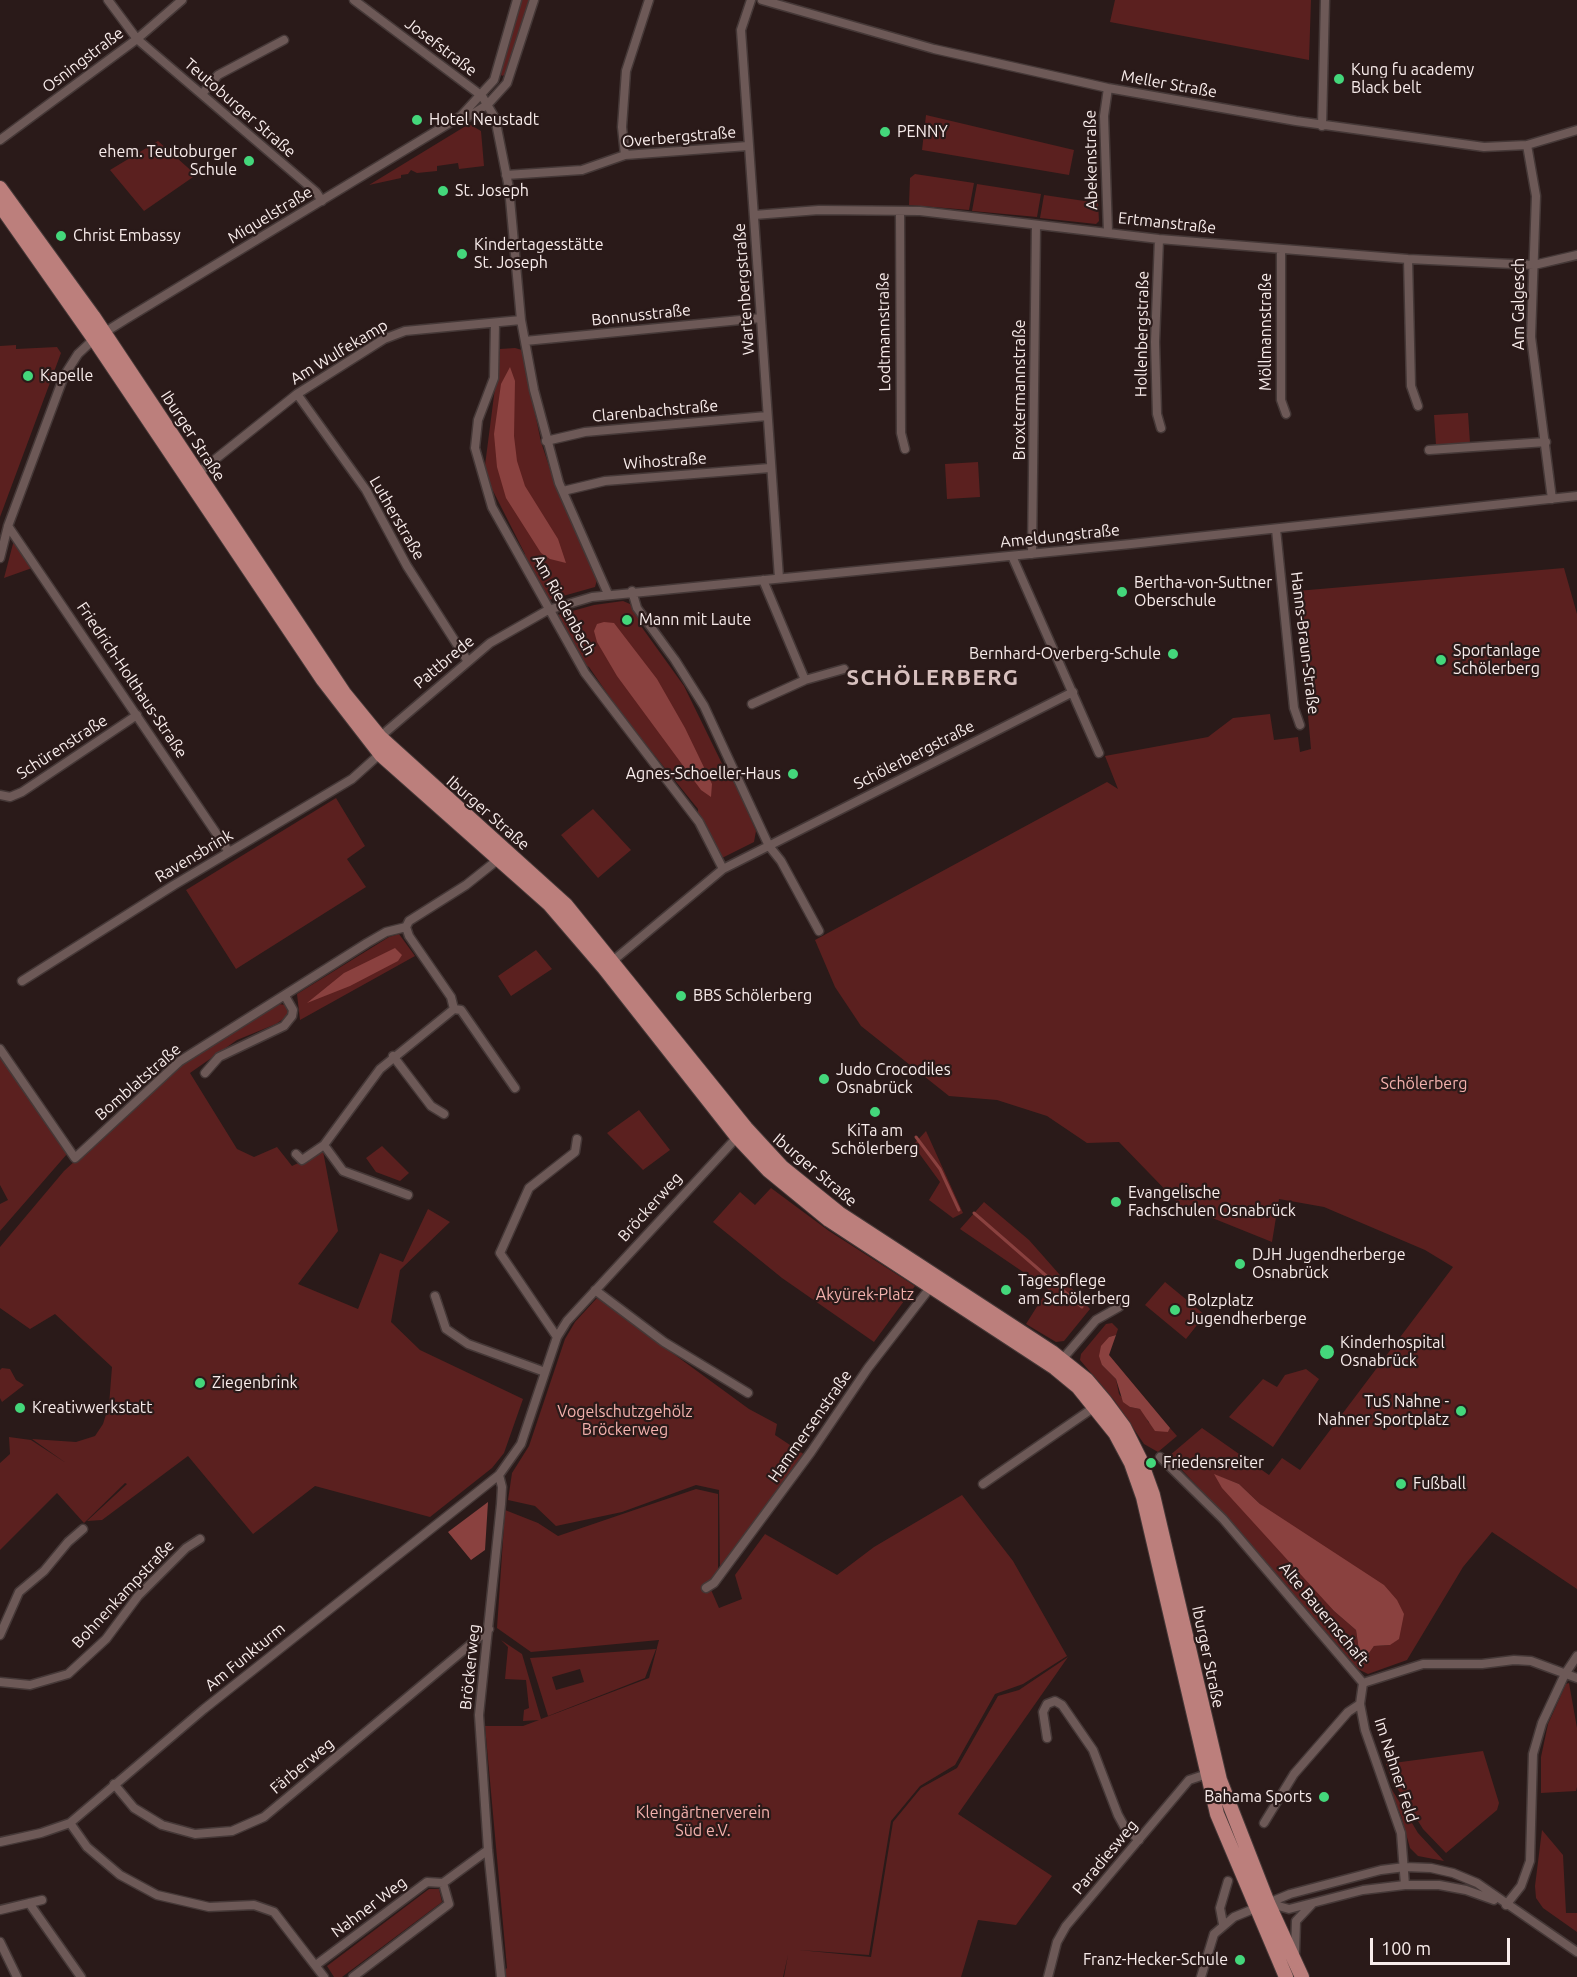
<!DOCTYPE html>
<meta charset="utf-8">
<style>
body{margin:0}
#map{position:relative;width:1577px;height:1977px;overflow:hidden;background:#2a1a19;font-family:Ubuntu,sans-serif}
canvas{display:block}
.scale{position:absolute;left:1370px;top:1938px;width:140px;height:27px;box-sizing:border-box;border:3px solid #f8eceb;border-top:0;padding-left:8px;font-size:18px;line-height:21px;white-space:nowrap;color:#f8eceb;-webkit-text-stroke:4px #2a1a19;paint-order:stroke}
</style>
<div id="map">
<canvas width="1577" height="1977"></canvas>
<div class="scale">100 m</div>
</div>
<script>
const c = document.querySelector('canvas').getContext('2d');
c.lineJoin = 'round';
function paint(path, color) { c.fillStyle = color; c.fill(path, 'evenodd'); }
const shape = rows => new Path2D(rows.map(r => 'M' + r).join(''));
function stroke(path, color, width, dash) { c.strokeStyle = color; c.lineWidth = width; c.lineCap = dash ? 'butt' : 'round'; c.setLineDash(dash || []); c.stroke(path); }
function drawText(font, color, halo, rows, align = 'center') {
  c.font = font + ' Ubuntu,sans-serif'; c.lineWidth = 4.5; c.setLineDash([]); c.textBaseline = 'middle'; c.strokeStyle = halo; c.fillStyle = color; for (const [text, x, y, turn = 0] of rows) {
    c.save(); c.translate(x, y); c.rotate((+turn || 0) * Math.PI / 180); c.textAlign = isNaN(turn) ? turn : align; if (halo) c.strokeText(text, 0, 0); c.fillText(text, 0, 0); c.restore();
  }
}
paint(shape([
 [522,0,530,0,506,74,502,76,500,73],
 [1115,0,1311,0,1309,60,1110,22],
 [926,115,1074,150,1069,175,922,150],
 [469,124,481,131,484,166,459,169,458,163,437,166,437,171,417,173,411,170,408,174,401,175,401,178,369,185],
 [158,141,196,175,144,211,110,170],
 [915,174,974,183,969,210,909,205,910,178],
 [977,184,1041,194,1037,217,972,211],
 [1044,195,1098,203,1099,221,1096,224,1040,218],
 [16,345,16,349,57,347,61,353,0,517,0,346],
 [515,348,522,350,541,442,556,487,597,580,595,587,549,600,546,599,524,559,525,554,491,487,487,485,484,473,500,349],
 [1468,413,1470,443,1436,445,1434,415],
 [978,462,980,497,947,499,945,464],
 [14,540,32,568,4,578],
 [1564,568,1577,614,1577,1589,1492,1532,1463,1567,1407,1660,1368,1674,1358,1669,1226,1517,1169,1456,1202,1428,1269,1475,1282,1458,1300,1470,1453,1267,1425,1250,1324,1207,1279,1199,1272,1242,1180,1205,1119,1142,1087,1143,1047,1116,997,1100,949,1096,861,1026,835,987,815,940,1107,782,1118,789,1105,756,1208,737,1233,718,1270,714,1274,740,1298,737,1300,752,1311,749,1297,591],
 [1215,1475,1239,1484,1260,1504,1390,1645,1374,1646,1361,1664,1356,1630,1334,1611],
 [623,601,630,604,639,618,638,622,684,686,730,780,735,782,756,831,754,842,722,858,698,815,698,809,622,715,589,667,583,664,560,623,558,615,594,605],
 [336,798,365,846,347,859,366,887,236,969,186,890],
 [593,809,631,850,598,878,561,835],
 [399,934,415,956,300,1020,297,994,389,937],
 [536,950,552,969,511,996,498,976],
 [279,1004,285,1005,289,1011,286,1017,276,1024,237,1040,190,1073,237,1149,254,1157,277,1147,292,1166,323,1151,338,1231,298,1284,358,1309,380,1253,403,1262,428,1209,450,1222,400,1270,391,1322,420,1350,523,1399,504,1453,492,1468,430,1517,315,1486,253,1534,188,1456,102,1520,87,1521,127,1484,125,1483,84,1523,57,1493,0,1550,0,1463,10,1454,9,1437,31,1440,66,1463,32,1439,76,1442,95,1436,103,1424,109,1405,112,1367,55,1314,30,1329,0,1308,0,1247,64,1171,182,1063],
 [0,1056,67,1154,0,1231,0,1204,8,1200,0,1185],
 [639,1110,670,1150,643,1170,607,1133],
 [926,1131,963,1213,953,1218,929,1200,940,1182,913,1145],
 [382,1146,409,1173,400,1181,376,1172,366,1158],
 [771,1188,829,1231,915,1286,874,1342,782,1278,713,1222,740,1192,755,1205],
 [984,1202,1029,1240,1090,1309,1064,1341,1056,1342,1026,1324,1048,1289,960,1229],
 [1165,1282,1205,1315,1186,1339,1145,1305],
 [597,1298,749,1409,777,1424,775,1435,805,1455,720,1568,719,1490,696,1485,622,1512,556,1526,535,1506,508,1500,512,1473,529,1446,565,1339,575,1322],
 [1112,1323,1118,1329,1116,1335,1109,1337,1102,1365,1116,1379,1119,1394,1130,1407,1140,1409,1146,1414,1148,1422,1168,1432,1170,1428,1177,1436,1158,1452,1144,1444,1114,1400,1080,1360,1081,1354,1106,1324],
 [2,1368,10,1369,16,1380,24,1385,2,1402,0,1398,0,1370],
 [1306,1369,1319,1379,1273,1447,1229,1417,1263,1379,1277,1387,1285,1375],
 [696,1489,718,1494,718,1572,708,1583,719,1608,742,1599,735,1575,765,1534,837,1575,874,1547,962,1495,1013,1561,1067,1656,1023,1684,995,1694,955,1765,920,1786,891,1821,869,1955,799,1950,871,1957,893,1822,921,1788,957,1768,998,1696,1019,1690,1068,1657,958,1814,1052,1876,1016,1925,978,1920,961,1977,784,1977,788,1955,783,1977,497,1977,507,1968,485,1726,523,1726,539,1720,523,1721,524,1710,529,1708,526,1680,505,1679,508,1647,501,1640,522,1654,541,1719,649,1678,659,1640,531,1652,497,1628,505,1510,538,1523,558,1536],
 [656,1649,645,1678,548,1716,530,1658],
 [580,1669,584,1682,556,1690,552,1677],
 [1569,1683,1577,1728,1577,1787,1576,1791,1541,1793,1541,1757,1548,1724,1566,1684],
 [1483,1751,1499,1803,1497,1810,1446,1853,1423,1829,1392,1780,1386,1764],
 [1385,1778,1418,1833,1444,1861,1418,1856,1410,1848,1401,1816],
 [1542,1830,1563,1855,1566,1913,1577,1913,1577,1932,1543,1908,1536,1898,1535,1886],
 [429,1889,439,1889,442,1902,342,1977,334,1977,327,1966]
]), '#5b201f');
paint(shape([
 [510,367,515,381,514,436,517,461,525,486,558,539,566,563,550,559,541,553,506,498,497,467,494,434,501,384],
 [604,622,614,623,657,679,685,728,712,784,711,797,701,790,617,676,597,642,594,631,597,624],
 [395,948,402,955,398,961,350,986,307,1003,344,973],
 [1116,1335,1109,1355,1170,1428,1168,1432,1155,1431,1140,1409,1130,1407,1123,1402,1116,1379,1102,1365,1099,1356,1101,1346,1109,1337],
 [1214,1474,1239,1484,1260,1504,1384,1585,1397,1600,1404,1614,1399,1639,1390,1645,1374,1646,1369,1653,1369,1662,1361,1664,1356,1630,1334,1611,1222,1488],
 [488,1502,485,1550,471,1560,448,1532]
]), '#8a413f');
stroke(shape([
 [916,1137,940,1169,959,1210],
 [974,1213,1082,1307]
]), '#8a413f', 3);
const street = shape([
 [108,0,137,39,316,192,322,201],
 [354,0,482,96,495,118,509,188,521,320,534,390,559,483,608,594],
 [751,0,741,30,779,578],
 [762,0,934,49,1108,88,1296,121,1484,147,1527,145,1577,130],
 [202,94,218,75,284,40],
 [461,116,468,117,488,104,507,83,534,0],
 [1322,126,1325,0],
 [0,140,137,39,182,0],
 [1527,145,1536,196,1531,337,1552,499],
 [625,155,622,127,626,71,649,0],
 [506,175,582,170,625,155,748,146],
 [900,213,901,433,905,449],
 [754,215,819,210,920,211,1159,239,1408,259,1534,265,1577,255],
 [1108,232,1104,116,1108,88],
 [1159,239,1155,342,1157,414,1161,428],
 [1281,249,1281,400,1286,414],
 [1408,259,1411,386,1418,406],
 [495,324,494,378,478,420,475,448,492,507,585,673,699,822,723,869],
 [525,341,761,318],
 [297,394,366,490,407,566,467,660],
 [546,441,585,432,767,416],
 [1429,450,1546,442],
 [198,473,297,394,384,339,405,331,521,320],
 [563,491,605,481,770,468],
 [8,526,229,852],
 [1276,529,1294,708,1300,725],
 [1032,554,1036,226],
 [1012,556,1099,753],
 [0,558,8,526,64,376,78,354,94,339,126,319,461,116,494,80,517,0],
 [763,580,805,680],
 [632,591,637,608,675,660,704,706,769,846,781,861,819,931],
 [752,704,805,680,844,669],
 [381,740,380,737,388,730,490,643,548,610,592,597,1131,544,1577,496],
 [0,795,10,797,22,792,137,715],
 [406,927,409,936,451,997,454,1009,380,1069,324,1145,343,1171,408,1195],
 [406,927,409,921,466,885,500,858],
 [609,964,723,869,1073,692],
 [22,981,174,885,352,779,381,753],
 [454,1009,461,1010,515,1088],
 [0,1049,75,1158,180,1061,367,943,386,932,406,927],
 [393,1056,431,1106,444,1114],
 [205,1073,219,1057,284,1026,292,1016,293,1010,285,996],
 [296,1154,302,1160,324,1145],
 [595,1290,664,1342,748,1393],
 [435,1296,446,1329,468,1344,545,1372],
 [557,1337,500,1253,529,1188,575,1152,577,1139],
 [1059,1363,1096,1320,1119,1307],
 [1160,1457,1223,1519,1363,1683],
 [499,1475,502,1487,501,1504,479,1715,488,1850,501,1977],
 [983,1484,1096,1406],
 [706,1588,714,1583,811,1452,868,1368,933,1284],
 [0,1635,19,1592,44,1571,68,1542,83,1529],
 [0,1682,30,1685,68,1674,106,1639,138,1596,186,1548,200,1539],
 [1363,1683,1423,1664,1482,1664,1514,1660,1531,1661,1577,1678],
 [1363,1683,1360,1704,1365,1730,1401,1833,1405,1885],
 [1047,1738,1043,1712,1047,1704,1055,1701,1062,1705,1093,1750,1118,1815,1124,1826,1139,1840],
 [114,1784,134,1808,162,1825,195,1834,232,1831,264,1817,489,1629],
 [70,1823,87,1847,120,1875,157,1895,209,1907,254,1905,274,1912,324,1977],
 [1264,1823,1294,1774,1348,1712,1360,1704],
 [0,1842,41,1833,70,1823,204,1709,499,1475,521,1444,557,1337,567,1321,740,1134],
 [443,1883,488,1850],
 [29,1903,81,1977],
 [1268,1903,1289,1909,1363,1890,1405,1885,1439,1885,1466,1890,1494,1900],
 [1506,1905,1521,1886,1530,1861,1533,1754,1542,1723,1565,1674,1577,1656],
 [0,1910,42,1900],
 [1223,1924,1220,1908,1228,1881],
 [0,1942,17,1977],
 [1295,1953,1296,1921,1312,1904],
 [316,1965,427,1882,443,1883,449,1904,353,1977],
 [1048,1977,1057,1942,1066,1926,1189,1780,1207,1774],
 [1201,1977,1214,1934,1234,1917,1290,1894,1381,1870,1405,1867,1431,1868,1453,1873,1477,1883,1577,1952]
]);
const primary = shape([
 [0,188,93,316,344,693,380,737,566,905,746,1128,782,1167,839,1213,1052,1352,1087,1380,1104,1400,1124,1427,1140,1459,1153,1495,1220,1780,1268,1903,1302,1977],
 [0,205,94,339,323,680,381,755,549,904,604,968,737,1137,768,1170,829,1220,1055,1368,1078,1387,1115,1433,1131,1463,1143,1497,1217,1814,1286,1977]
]);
stroke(street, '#453837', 11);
stroke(primary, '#453837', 16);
stroke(street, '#6d5957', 8);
stroke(primary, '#bc7f7c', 14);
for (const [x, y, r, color] of [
 [1339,79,6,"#44d77b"],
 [417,120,6,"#44d77b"],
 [885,132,6,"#44d77b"],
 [249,161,6,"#44d77b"],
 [443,191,6,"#44d77b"],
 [61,236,6,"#44d77b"],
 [462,254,6,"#44d77b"],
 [28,376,6,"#44d77b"],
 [1122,592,6,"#44d77b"],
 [627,620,6,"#44d77b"],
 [1173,654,6,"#44d77b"],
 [1441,660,6,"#44d77b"],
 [793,774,6,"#44d77b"],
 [681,996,6,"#44d77b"],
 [824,1079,6,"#44d77b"],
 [875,1112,6,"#44d77b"],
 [1116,1202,6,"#44d77b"],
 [1240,1264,6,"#44d77b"],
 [1006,1290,6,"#44d77b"],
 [1175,1310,6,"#44d77b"],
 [1327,1352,8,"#44d77b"],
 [200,1383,6,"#44d77b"],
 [20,1408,6,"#44d77b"],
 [1461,1411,6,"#44d77b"],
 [1151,1463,6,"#44d77b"],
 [1401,1484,6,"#44d77b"],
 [1324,1797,6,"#44d77b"],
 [1240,1960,6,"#44d77b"]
]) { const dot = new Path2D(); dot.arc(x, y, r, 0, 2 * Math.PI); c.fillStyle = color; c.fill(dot); stroke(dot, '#2a1a19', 2); }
drawText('16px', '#f8eceb', '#2a1a19', [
 ["Josefstraße",441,47,37],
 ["Osningstraße",83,60,-37],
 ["Meller Straße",1169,84,10],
 ["Teutoburger Straße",240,108,41],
 ["Overbergstraße",679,137,-5],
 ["Abekenstraße",1091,160,-91],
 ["Miquelstraße",270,215,-31],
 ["Ertmanstraße",1167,223,6],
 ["Wartenbergstraße",744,289,-94],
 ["Am Galgesch",1519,304,-90],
 ["Bonnusstraße",641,315,-6],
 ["Lodtmannstraße",884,332,-91],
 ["Möllmannstraße",1266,332,-90],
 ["Hollenbergstraße",1142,334,-89],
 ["Am Wulfekamp",339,352,-31],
 ["Broxtermannstraße",1020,390,-90],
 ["Clarenbachstraße",655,411,-5],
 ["Iburger Straße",193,436,57],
 ["Wihostraße",665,461,-4],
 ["Lutherstraße",397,518,60],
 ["Ameldungstraße",1060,536,-6],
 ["Am Riedenbach",564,605,61],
 ["Hanns-Braun-Straße",1305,643,83],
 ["Pattbrede",444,662,-40],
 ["Friedrich-Holthaus-Straße",132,680,56],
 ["Schürenstraße",62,747,-33],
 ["Schölerbergstraße",914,755,-27],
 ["Iburger Straße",488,813,41],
 ["Ravensbrink",194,856,-31],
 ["Bomblatstraße",138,1082,-41],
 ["Iburger Straße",815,1170,40],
 ["Bröckerweg",650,1207,-48],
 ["Hammersenstraße",810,1426,-55],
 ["Bohnenkampstraße",123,1594,-47],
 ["Alte Bauernschaft",1324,1614,50],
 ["Am Funkturm",245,1657,-39],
 ["Iburger Straße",1208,1657,78],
 ["Bröckerweg",470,1667,-84],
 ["Färberweg",302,1766,-40],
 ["Im Nahner Feld",1396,1770,72],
 ["Paradiesweg",1105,1857,-50],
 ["Nahner Weg",369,1907,-37]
]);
drawText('16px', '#f8eceb', '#2a1a19', [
 ["Kung fu academy",1351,70],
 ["Black belt",1351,88],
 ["Hotel Neustadt",429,120],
 ["PENNY",897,132],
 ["ehem. Teutoburger",237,152,"right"],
 ["Schule",237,170,"right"],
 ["St. Joseph",455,191],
 ["Christ Embassy",73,236],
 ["Kindertagesstätte",474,245],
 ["St. Joseph",474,263],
 ["Kapelle",40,376],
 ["Bertha-von-Suttner",1134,583],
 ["Oberschule",1134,601],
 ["Mann mit Laute",639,620],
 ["Sportanlage",1453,651],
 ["Schölerberg",1453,669],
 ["Bernhard-Overberg-Schule",1161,654,"right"],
 ["Agnes-Schoeller-Haus",781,774,"right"],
 ["BBS Schölerberg",693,996],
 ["Judo Crocodiles",836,1070],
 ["Osnabrück",836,1088],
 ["KiTa am",875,1131,"center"],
 ["Schölerberg",875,1149,"center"],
 ["Evangelische",1128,1193],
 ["Fachschulen Osnabrück",1128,1211],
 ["DJH Jugendherberge",1252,1255],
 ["Osnabrück",1252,1273],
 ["Tagespflege",1018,1281],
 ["am Schölerberg",1018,1299],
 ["Bolzplatz",1187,1301],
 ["Jugendherberge",1187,1319],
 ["Kinderhospital",1340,1343],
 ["Osnabrück",1340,1361],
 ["Ziegenbrink",212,1383],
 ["TuS Nahne -",1449,1402,"right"],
 ["Nahner Sportplatz",1449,1420,"right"],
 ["Kreativwerkstatt",32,1408],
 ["Friedensreiter",1163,1463],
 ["Fußball",1413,1484],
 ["Bahama Sports",1312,1797,"right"],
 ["Franz-Hecker-Schule",1228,1960,"right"]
], 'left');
drawText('16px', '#f3b1ad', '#2a1a19', [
 ["Schölerberg",1424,1084],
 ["Akyürek-Platz",865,1295],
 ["Vogelschutzgehölz",625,1412],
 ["Bröckerweg",625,1430],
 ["Kleingärtnerverein",703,1813],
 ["Süd e.V.",703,1831]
]);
c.letterSpacing = '1.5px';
drawText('bold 22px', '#d7c0be', '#2a1a19', [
 ["SCHÖLERBERG",933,678]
]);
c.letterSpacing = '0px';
</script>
